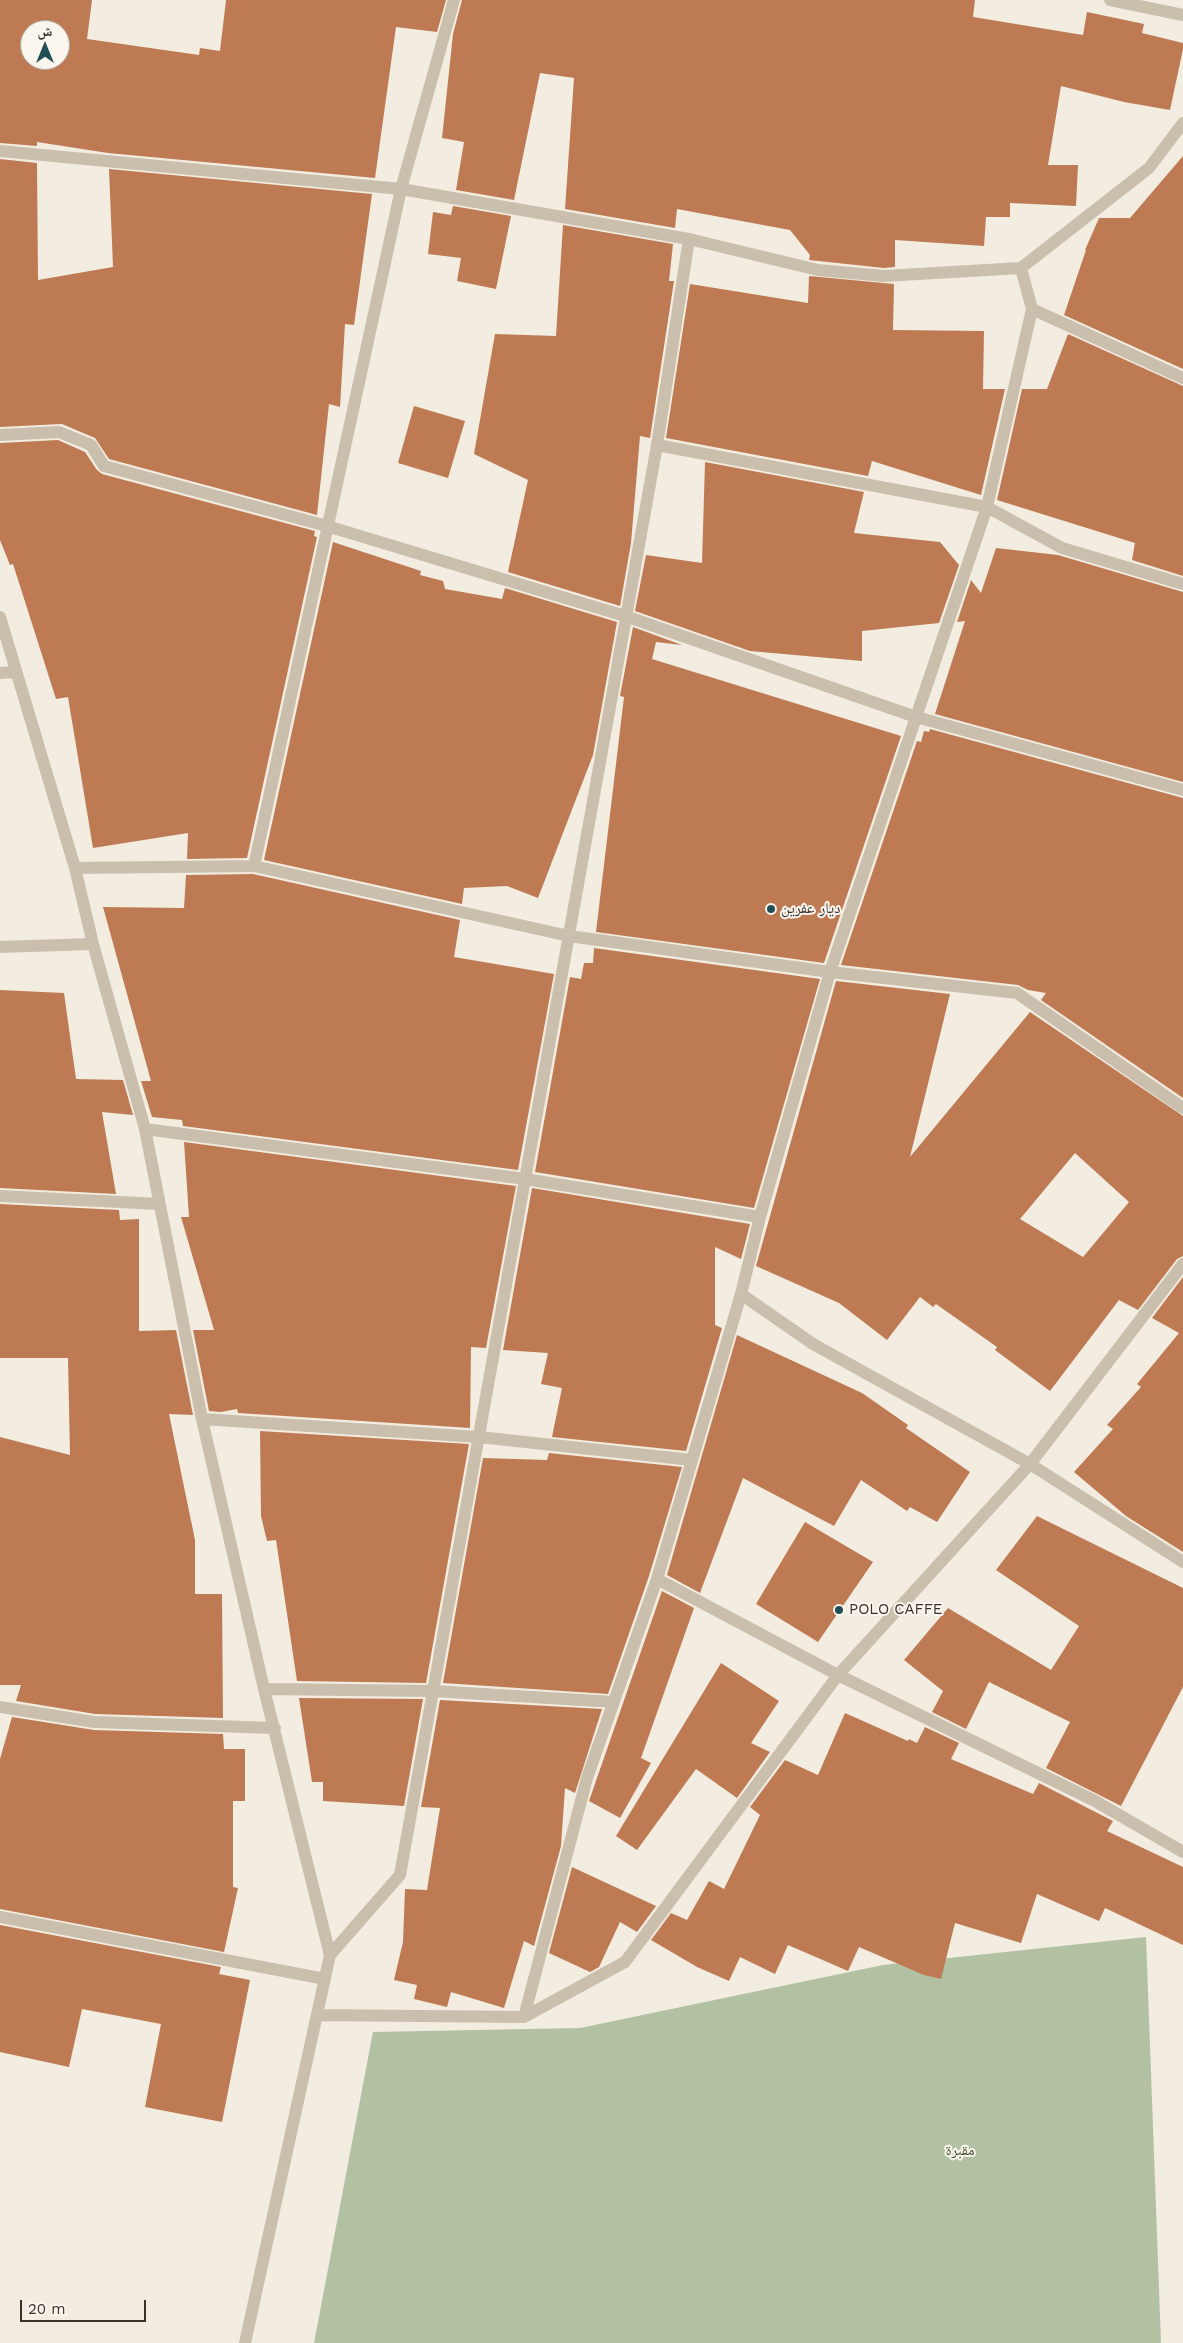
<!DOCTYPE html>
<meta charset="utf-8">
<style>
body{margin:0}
#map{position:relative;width:1183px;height:2343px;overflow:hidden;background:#f2ece1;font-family:"Work Sans","Noto Naskh Arabic",sans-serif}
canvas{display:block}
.north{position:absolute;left:20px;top:20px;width:50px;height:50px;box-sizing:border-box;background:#faf6ee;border:1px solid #ada7a0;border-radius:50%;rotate:0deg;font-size:14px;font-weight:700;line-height:20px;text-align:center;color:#39312b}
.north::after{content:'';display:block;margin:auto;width:18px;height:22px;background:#234e58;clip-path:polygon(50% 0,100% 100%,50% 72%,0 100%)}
.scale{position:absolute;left:20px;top:2300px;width:126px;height:22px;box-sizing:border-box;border:2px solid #39312b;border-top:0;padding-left:6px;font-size:15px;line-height:18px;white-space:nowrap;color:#39312b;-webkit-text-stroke:4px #faf6ee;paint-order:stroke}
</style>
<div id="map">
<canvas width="1183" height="2343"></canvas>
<div class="north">ش</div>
<div class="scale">20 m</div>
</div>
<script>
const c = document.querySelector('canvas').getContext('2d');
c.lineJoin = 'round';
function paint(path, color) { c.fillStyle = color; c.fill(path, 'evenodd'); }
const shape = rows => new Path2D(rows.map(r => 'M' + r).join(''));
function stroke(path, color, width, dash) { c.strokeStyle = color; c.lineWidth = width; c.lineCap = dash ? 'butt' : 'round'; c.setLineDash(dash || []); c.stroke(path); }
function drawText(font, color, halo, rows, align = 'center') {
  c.font = font + ' "Work Sans","Noto Naskh Arabic",sans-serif'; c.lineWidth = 4; c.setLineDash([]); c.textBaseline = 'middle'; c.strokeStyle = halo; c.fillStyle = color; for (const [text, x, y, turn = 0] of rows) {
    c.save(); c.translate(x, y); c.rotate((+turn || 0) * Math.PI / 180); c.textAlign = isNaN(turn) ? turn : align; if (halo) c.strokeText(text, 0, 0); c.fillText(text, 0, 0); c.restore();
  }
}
paint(shape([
 [1146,1937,1161,2343,314,2343,373,2032,580,2028,883,1965]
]), '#b2c1a2');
paint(shape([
 [0,0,92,0,87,39,199,55,200,48,220,51,226,0,446,0,437,32,396,27,375,178,108,153,37,142,37,146,0,143],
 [30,30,60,30,60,60,30,60],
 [462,0,975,0,973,17,1083,35,1087,12,1144,24,1142,33,1183,43,1183,49,1170,110,1124,102,1061,86,1048,165,1078,165,1076,206,1010,203,1010,217,986,217,984,246,895,240,895,267,884,268,809,260,810,255,790,230,677,209,675,228,565,209,574,78,540,73,514,200,456,190,464,142,442,138,453,34],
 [1183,156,1183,369,1064,315,1086,250,1085,250,1099,218,1130,218],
 [0,159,37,163,38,280,113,267,109,169,372,194,354,325,345,324,340,407,329,404,317,515,109,459,95,438,62,424,0,427],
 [453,206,511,216,496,289,457,281,461,258,428,254,433,212,451,215],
 [563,225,673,244,669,281,674,281,650,438,640,436,631,543,620,606,508,572,528,480,474,454,495,334,556,336],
 [809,276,894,284,893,330,984,331,983,389,1005,389,981,495,872,461,868,476,666,438,690,284,808,303],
 [1068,334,1183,386,1183,576,1132,560,1135,543,997,500,1022,389,1047,389],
 [414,406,465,421,448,478,398,463],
 [58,440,85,452,97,470,102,474,315,531,314,536,317,537,247,858,187,859,188,833,93,848,68,697,56,699,13,564,10,565,0,540,0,443],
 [705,462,864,492,854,533,940,542,959,565,939,623,862,631,862,661,750,651,635,611,646,555,702,563],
 [333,542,421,571,420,575,443,581,445,589,502,599,505,588,617,622,593,755,538,898,507,886,464,888,462,904,264,860],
 [996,548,1058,555,1183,592,1183,782,935,714,965,621,957,622,971,580,981,593],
 [633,627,682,645,656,642,652,659,901,736,824,963,596,932,624,697,620,696],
 [930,729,1183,798,1183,1098,1041,1000,1046,993,1028,990,1018,985,841,965,917,741,921,742,924,731,929,732],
 [253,874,460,920,454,957,554,974,518,1170,183,1126,182,1120,152,1117,141,1081,151,1081,103,907,184,908,186,875],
 [594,948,820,979,754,1208,535,1172,570,977,581,979,584,963,593,963],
 [836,981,950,994,910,1157,1030,1012,1183,1116,1183,1256,1177,1259,1138,1310,1119,1300,1050,1391,995,1350,997,1347,936,1304,933,1307,920,1297,887,1340,839,1303,756,1266],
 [1075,1153,1129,1202,1083,1257,1020,1219],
 [0,990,64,993,76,1079,123,1080,133,1115,102,1112,116,1194,0,1188],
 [184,1142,516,1186,486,1348,471,1347,470,1428,238,1413,237,1409,221,1412,209,1411,193,1330,214,1330,181,1217,189,1217],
 [532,1188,750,1224,741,1259,715,1247,715,1325,722,1328,686,1451,552,1437,562,1388,541,1384,548,1353,503,1350],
 [0,1204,119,1210,120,1220,139,1219,139,1331,176,1330,193,1415,169,1414,195,1540,195,1594,222,1594,223,1718,95,1714,16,1701,21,1685,0,1685,0,1437,70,1455,68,1358,0,1358],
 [1183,1277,1183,1552,1126,1516,1074,1472,1113,1429,1107,1425,1141,1387,1137,1384,1179,1333,1152,1318],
 [737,1335,862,1393,908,1425,906,1428,970,1472,937,1522,910,1507,907,1511,861,1480,834,1526,743,1478,700,1593,667,1575],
 [260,1431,469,1444,426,1683,297,1681,276,1540,267,1541,261,1516],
 [549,1453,682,1467,649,1576,608,1694,443,1683,483,1458,547,1460],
 [1037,1516,1183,1588,1183,1687,1121,1806,1046,1768,1070,1722,989,1682,966,1729,932,1712,943,1691,904,1660,948,1608,1051,1670,1079,1626,996,1570],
 [805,1522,873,1562,818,1642,756,1604],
 [662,1591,694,1608,641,1758,651,1763,620,1818,589,1801],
 [721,1663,779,1701,751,1743,770,1752,737,1798,696,1769,637,1850,616,1836],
 [299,1698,423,1699,404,1806,323,1801,323,1782,312,1782],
 [440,1700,602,1709,575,1793,565,1788,561,1846,534,1946,524,1941,504,2008,451,1992,447,2007,414,1999,417,1985,394,1980,403,1942,405,1889,427,1890,440,1808,421,1807],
 [845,1713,908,1741,909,1739,917,1743,925,1727,959,1743,951,1759,1033,1794,1039,1783,1113,1821,1107,1831,1183,1867,1183,1945,1105,1908,1099,1921,1037,1894,1021,1943,955,1923,941,1979,924,1975,859,1947,848,1971,788,1945,775,1974,740,1957,729,1981,697,1967,651,1940,671,1913,687,1920,709,1881,724,1889,760,1815,750,1807,785,1760,818,1775],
 [12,1717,94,1730,223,1734,224,1749,245,1749,245,1801,233,1801,233,1887,238,1888,224,1952,0,1909,0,1759],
 [572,1867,656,1906,637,1932,620,1922,599,1967,590,1972,549,1953],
 [0,1925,221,1967,219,1974,250,1980,222,2122,145,2107,161,2024,82,2009,69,2067,0,2052]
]), '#be7b53');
stroke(shape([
 [1110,0,1183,15],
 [0,151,401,189,689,239,818,270,884,276,1021,268],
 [1032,309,1183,378],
 [0,435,59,432,91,445,104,466,327,526,625,616,916,717,1183,790],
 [657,445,987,507,1062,548,1183,584],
 [0,617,75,868,93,944,145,1129,202,1419,264,1689,330,1955,245,2343],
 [0,673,16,672],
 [254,866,401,189,454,0],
 [75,868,254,866,569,936,830,972,1017,993,1183,1108],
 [0,947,93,944],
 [145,1129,525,1179,760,1217],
 [0,1196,159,1204],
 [741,1294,813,1344,1030,1464,1183,1562],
 [202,1419,479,1437,692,1460],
 [657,1579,838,1675,1095,1801,1183,1852],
 [264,1689,433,1691,614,1702],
 [0,1707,94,1722,275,1728],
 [0,1917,325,1979],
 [330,1955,400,1875,657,445,689,239],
 [318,2015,524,2017,587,1778,657,1579,741,1294,760,1217,830,972,987,507,1032,309,1021,268,1149,168,1183,123],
 [524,2017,625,1962,838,1675,1030,1464,1183,1264]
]), '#cabead', 12);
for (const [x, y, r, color] of [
 [771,909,5,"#234e58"],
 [839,1610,5,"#234e58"]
]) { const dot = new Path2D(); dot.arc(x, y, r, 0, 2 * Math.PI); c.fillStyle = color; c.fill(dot); stroke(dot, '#faf6ee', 2); }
drawText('15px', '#39312b', '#faf6ee', [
 ["ديار عفرين",781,909],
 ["POLO CAFFE",849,1610]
], 'left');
drawText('15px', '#435631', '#faf6ee', [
 ["مقبرة",960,2151]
]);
</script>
